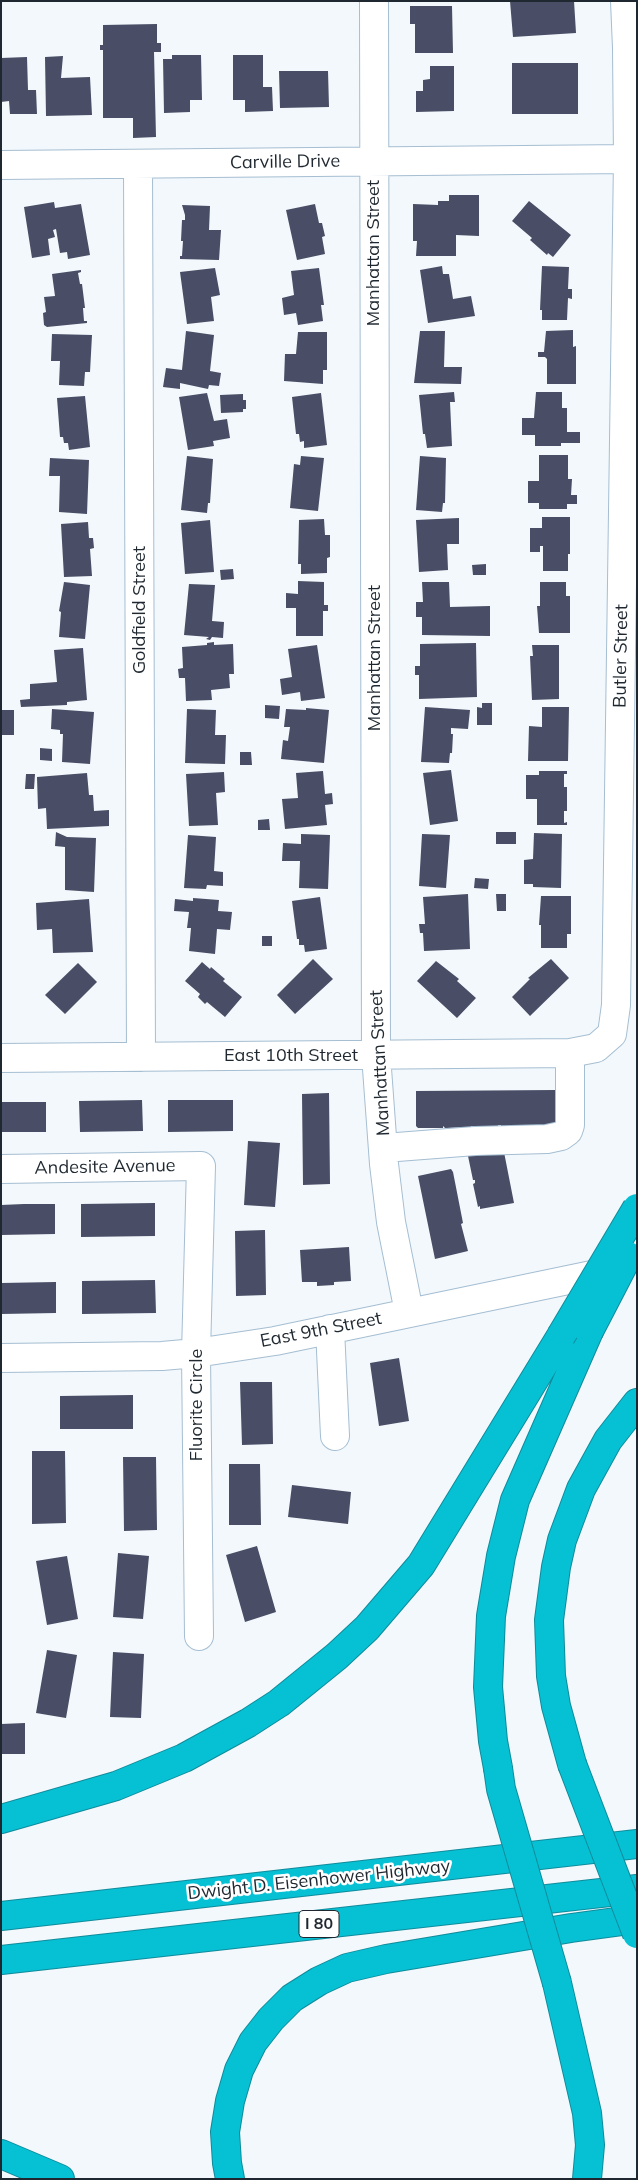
<!DOCTYPE html>
<style>
body{margin:0}
#map{position:relative;width:638px;height:2180px;overflow:hidden;background:#f2f8fc;font-family:Mulish,sans-serif}
canvas{display:block}
.frame{position:absolute;inset:0;border:2px solid #1f2830;pointer-events:none}
</style>
<div id="map">
<canvas width="638" height="2180"></canvas>
<div class="frame"></div>
</div>
<script>
const c = document.querySelector('canvas').getContext('2d');
c.lineJoin = 'round';
function paint(path, color) { c.fillStyle = color; c.fill(path, 'evenodd'); }
const shape = rows => new Path2D(rows.map(r => 'M' + r).join(''));
function stroke(path, color, width, dash) { c.strokeStyle = color; c.lineWidth = width; c.lineCap = dash ? 'butt' : 'round'; c.setLineDash(dash || []); c.stroke(path); }
function drawText(font, color, halo, rows, align = 'center') {
  c.font = font + ' Mulish,sans-serif'; c.lineWidth = 5; c.setLineDash([]); c.textBaseline = 'middle'; c.strokeStyle = halo; c.fillStyle = color; for (const [text, x, y, turn = 0] of rows) {
    c.save(); c.translate(x, y); c.rotate((+turn || 0) * Math.PI / 180); c.textAlign = isNaN(turn) ? turn : align; if (halo) c.strokeText(text, 0, 0); c.fillText(text, 0, 0); c.restore();
  }
}
paint(shape([
 [510,1,574,1,576,33,513,37],
 [410,6,452,6,453,53,415,53,415,24,410,24],
 [157,24,157,43,161,43,161,52,154,52,156,137,133,138,133,118,103,118,103,50,100,50,100,45,103,45,103,25],
 [172,55,201,55,202,100,190,100,190,112,164,113,163,59,172,59],
 [233,55,263,55,263,87,272,87,273,111,245,112,245,100,233,100],
 [63,56,61,78,90,77,92,115,46,116,45,57],
 [27,57,28,90,36,90,37,114,10,114,9,101,1,102,1,58],
 [512,63,578,63,578,114,512,114],
 [430,66,454,66,454,111,416,112,416,91,423,91,423,80,430,79],
 [279,71,328,71,329,107,280,108],
 [449,195,479,195,479,236,456,235,456,256,416,256,417,241,413,241,413,204,438,205,438,201,449,201],
 [529,201,571,235,553,257,548,253,547,255,530,240,532,238,512,221],
 [54,202,55,208,81,204,90,255,68,259,67,252,60,253,56,229,53,230,55,237,48,239,50,255,32,258,24,207],
 [315,204,319,223,322,223,325,236,322,237,325,254,297,260,286,210],
 [182,205,210,206,209,230,221,230,219,260,180,259,180,256,182,256,183,241,181,241,182,220,185,220,185,215],
 [442,266,443,274,449,274,453,299,471,296,475,316,428,323,420,270],
 [542,266,569,267,568,289,572,289,572,299,568,298,567,320,542,320,542,310,540,310],
 [215,268,220,295,211,297,214,321,187,324,180,272],
 [319,268,324,305,321,305,323,321,298,325,296,313,284,315,282,298,294,295,291,271],
 [81,270,81,272,78,273,80,284,82,284,85,308,83,308,84,321,87,321,87,323,47,327,44,325,43,313,46,312,44,297,55,296,52,274],
 [573,330,573,347,576,346,576,384,547,384,547,359,545,357,538,357,538,352,544,352,546,331],
 [186,331,214,335,210,371,221,373,219,386,209,385,208,389,180,383,180,389,163,387,166,368,182,370],
 [420,331,445,331,444,367,462,367,461,384,414,383],
 [298,332,327,332,327,370,323,370,323,384,284,381,285,354,296,354],
 [52,334,92,335,90,372,85,372,84,386,59,385,60,361,51,361],
 [454,392,455,402,450,402,452,446,427,448,425,434,423,434,419,395],
 [536,392,562,392,562,408,567,408,567,432,580,432,580,443,561,443,561,446,535,446,535,435,522,435,522,418,534,418],
 [207,393,214,421,227,419,230,438,213,441,214,446,188,450,179,397],
 [321,393,327,445,304,448,304,441,300,442,299,434,296,434,292,397],
 [243,394,243,400,246,400,246,409,243,409,243,412,221,413,220,395],
 [85,396,90,447,69,450,68,443,64,443,63,437,60,437,57,398],
 [539,455,568,455,568,479,572,479,571,495,577,495,577,504,567,504,567,509,539,509,539,503,528,503,528,481,539,481],
 [187,456,213,459,210,503,208,503,207,513,181,510],
 [301,456,324,458,318,511,290,508,294,464,300,465],
 [420,456,446,458,445,503,443,503,442,512,416,510],
 [50,458,89,460,87,514,59,512,60,476,49,476],
 [542,517,570,517,570,554,568,554,568,571,543,571,543,546,540,546,540,552,530,552,530,528,542,528],
 [459,518,459,544,447,544,448,570,419,572,416,520],
 [324,519,325,535,330,535,330,557,327,558,327,573,301,574,301,564,298,564,299,520],
 [210,520,214,572,185,574,181,523],
 [88,522,89,538,93,538,94,548,90,549,92,576,64,577,61,524],
 [486,564,486,575,473,575,472,565],
 [233,569,234,579,221,580,220,570],
 [298,581,324,582,324,605,328,605,328,611,323,611,323,636,296,636,296,608,286,608,286,593,298,594],
 [64,582,90,585,85,639,59,637,61,612,59,611],
 [422,582,449,582,450,607,490,606,490,636,422,635,422,617,416,617,416,602,423,602],
 [540,582,566,582,566,596,570,596,570,633,539,633,537,606,540,606],
 [189,584,215,585,212,621,224,622,223,638,212,637,210,640,206,639,209,637,184,635],
 [214,642,214,645,233,644,234,674,229,674,230,688,211,690,212,700,186,701,185,678,179,678,178,669,183,668,182,647,207,645,207,643],
 [476,643,477,697,419,699,419,675,415,675,415,666,420,666,420,644],
 [317,645,325,698,301,701,300,692,282,695,280,679,292,677,288,649],
 [532,645,559,645,559,699,532,700,530,656,533,656],
 [83,648,87,700,67,702,67,705,21,707,20,700,30,699,30,684,57,682,54,650],
 [482,703,492,703,492,725,477,725,477,707,482,708],
 [265,705,280,706,279,719,265,718],
 [425,707,470,710,468,729,451,728,451,734,453,734,452,753,450,753,449,763,421,762],
 [542,707,569,707,568,761,528,761,529,726,542,727],
 [306,708,329,710,324,763,281,759,283,740,288,741,290,727,284,727,286,709,306,710],
 [52,709,94,712,90,764,62,762,63,734,60,734,60,730,51,729],
 [187,709,216,710,215,735,226,735,225,764,185,763],
 [1,710,14,710,14,735,1,735],
 [40,748,52,749,52,761,40,760],
 [240,752,251,752,252,765,240,765],
 [451,770,458,821,430,825,423,773],
 [323,771,325,794,332,793,333,804,325,805,327,825,285,829,282,799,298,798,296,773],
 [539,771,567,771,567,774,564,774,564,787,567,787,567,811,564,811,564,823,567,822,567,825,537,825,537,799,526,799,526,775,539,775],
 [224,772,225,792,216,793,218,825,189,826,186,774],
 [87,773,89,795,93,795,94,811,109,810,109,826,47,829,46,808,38,809,37,777],
 [26,774,35,774,34,789,25,789],
 [269,819,270,830,258,830,258,820],
 [56,832,67,837,96,838,94,892,65,890,65,847,55,846],
 [496,832,516,832,516,844,496,844],
 [534,833,562,834,561,888,533,887,533,884,524,884,524,860,533,859],
 [301,834,330,835,328,889,299,888,300,861,282,861,283,843,301,844],
 [422,834,450,835,446,888,419,886],
 [188,835,216,837,214,871,223,872,223,886,207,885,206,889,184,888],
 [475,878,489,879,488,889,474,888],
 [468,894,470,949,424,951,423,933,420,933,419,924,425,924,423,897],
 [496,894,506,894,506,911,497,911],
 [541,896,571,896,571,934,567,934,567,948,541,948,541,925,539,925],
 [320,897,327,949,305,952,304,945,299,945,299,939,297,939,292,901],
 [193,898,219,900,218,911,232,912,230,930,217,929,215,954,189,951,191,928,187,928,189,912,174,911,175,899,193,901],
 [89,899,93,952,53,953,52,929,37,930,36,903],
 [262,936,272,936,272,946,262,946],
 [313,959,333,979,295,1014,277,995],
 [551,959,569,978,530,1016,512,997,530,979,528,978],
 [436,961,459,979,457,981,476,998,457,1018,417,981],
 [202,962,210,969,211,967,225,979,223,981,242,997,225,1017,207,1002,205,1004,198,997,200,994,185,981],
 [78,963,97,982,65,1014,45,995],
 [556,1090,556,1124,554,1127,527,1125,501,1127,501,1125,498,1125,498,1127,471,1126,471,1127,445,1128,443,1126,443,1128,418,1128,416,1126,416,1091],
 [329,1093,330,1184,303,1185,302,1094],
 [142,1100,143,1131,80,1132,79,1101],
 [168,1100,233,1100,233,1131,168,1132],
 [1,1102,46,1102,46,1132,1,1132],
 [248,1141,280,1143,275,1207,244,1205],
 [503,1147,514,1203,480,1209,480,1206,478,1207,473,1184,475,1183,475,1180,473,1180,468,1156,471,1155,470,1153],
 [451,1169,453,1172,463,1223,461,1224,468,1251,435,1259,418,1176],
 [155,1203,155,1236,81,1237,81,1204],
 [24,1204,55,1204,55,1234,1,1235,1,1205],
 [265,1230,266,1295,236,1296,235,1231],
 [349,1247,351,1281,334,1282,334,1285,317,1286,317,1282,302,1282,300,1250],
 [155,1280,156,1313,82,1314,82,1281],
 [56,1282,56,1313,1,1314,1,1283],
 [399,1358,409,1421,379,1426,370,1363],
 [240,1382,272,1382,273,1444,242,1445],
 [133,1395,133,1429,60,1429,60,1396],
 [32,1451,65,1451,66,1523,32,1524],
 [123,1457,156,1457,157,1530,124,1531],
 [229,1464,260,1464,261,1525,229,1525],
 [292,1485,351,1492,348,1524,288,1517],
 [257,1546,276,1612,245,1622,226,1555],
 [118,1553,149,1556,143,1619,113,1617],
 [67,1556,78,1619,47,1625,36,1561],
 [47,1650,77,1655,66,1718,36,1713],
 [113,1652,144,1654,141,1718,110,1717],
 [25,1723,25,1754,1,1754,1,1724]
]), '#494d65');
const minor = shape([
 [374,1,376,1055,384,1164,391,1222,409,1312],
 [138,164,141,1057],
 [1,165,628,159],
 [1,1058,570,1053,596,1048,612,1034,616,1005,628,159,627,48,625,1],
 [384,1148,475,1141,547,1139,561,1136,568,1131,570,1125,570,1053],
 [1,1169,201,1166,196,1353,199,1636],
 [330,1329,335,1436],
 [1,1358,162,1356,196,1353,275,1341,616,1270]
]);
const highway = shape([
 [572,1764,556,1706,551,1676,549,1620,556,1567,562,1540,581,1489,608,1440,637,1403],
 [498,1768,493,1741,488,1687,491,1616,501,1556,515,1500,589,1331],
 [1,1819,116,1786,184,1758,248,1723,279,1703,337,1656,367,1628,421,1565,561,1336],
 [1,1916,637,1844],
 [1,1960,637,1889],
 [557,1983,587,2113,590,2145,587,2179],
 [1,2154,60,2179],
 [230,2179,227,2163,225,2132,230,2101,239,2070,253,2042,271,2019,292,1998,319,1981,347,1968,386,1959,571,1928,637,1919]
]);
stroke(minor, '#a5bed2', 30);
stroke(highway, '#0f8b9b', 30);
stroke(minor, '#fff', 28);
stroke(highway, '#06c1d4', 28);
const highwayBridge = shape([
 [589,1331,628,1256],
 [561,1336,637,1208],
 [572,1764,637,1934],
 [498,1768,501,1789,557,1983]
]);
stroke(highwayBridge, '#0f8b9b', 30, []);
stroke(highwayBridge, '#06c1d4', 28);
for (const [x, y, w] of [
 [319,1924,40]
]) { const box = new Path2D(); box.roundRect(x - w / 2, y - 13.5, w, 27, 4); c.fillStyle = '#fff'; c.fill(box); stroke(box, '#1f2830', 1); }
drawText('bold 16px', '#1f2830', null, [
 ["I 80",319,1924]
]);
drawText('18px', '#1f2830', '#fff', [
 ["Carville Drive",285,162,-1],
 ["Manhattan Street",374,253,-90],
 ["Goldfield Street",140,610,-90],
 ["Butler Street",621,656,-89],
 ["Manhattan Street",375,658,-90],
 ["East 10th Street",291,1056],
 ["Manhattan Street",380,1063,-93],
 ["Andesite Avenue",105,1167,-1],
 ["East 9th Street",321,1330,-11],
 ["Fluorite Circle",197,1405,-90],
 ["Dwight D. Eisenhower Highway",319,1880,-6]
]);
</script>
